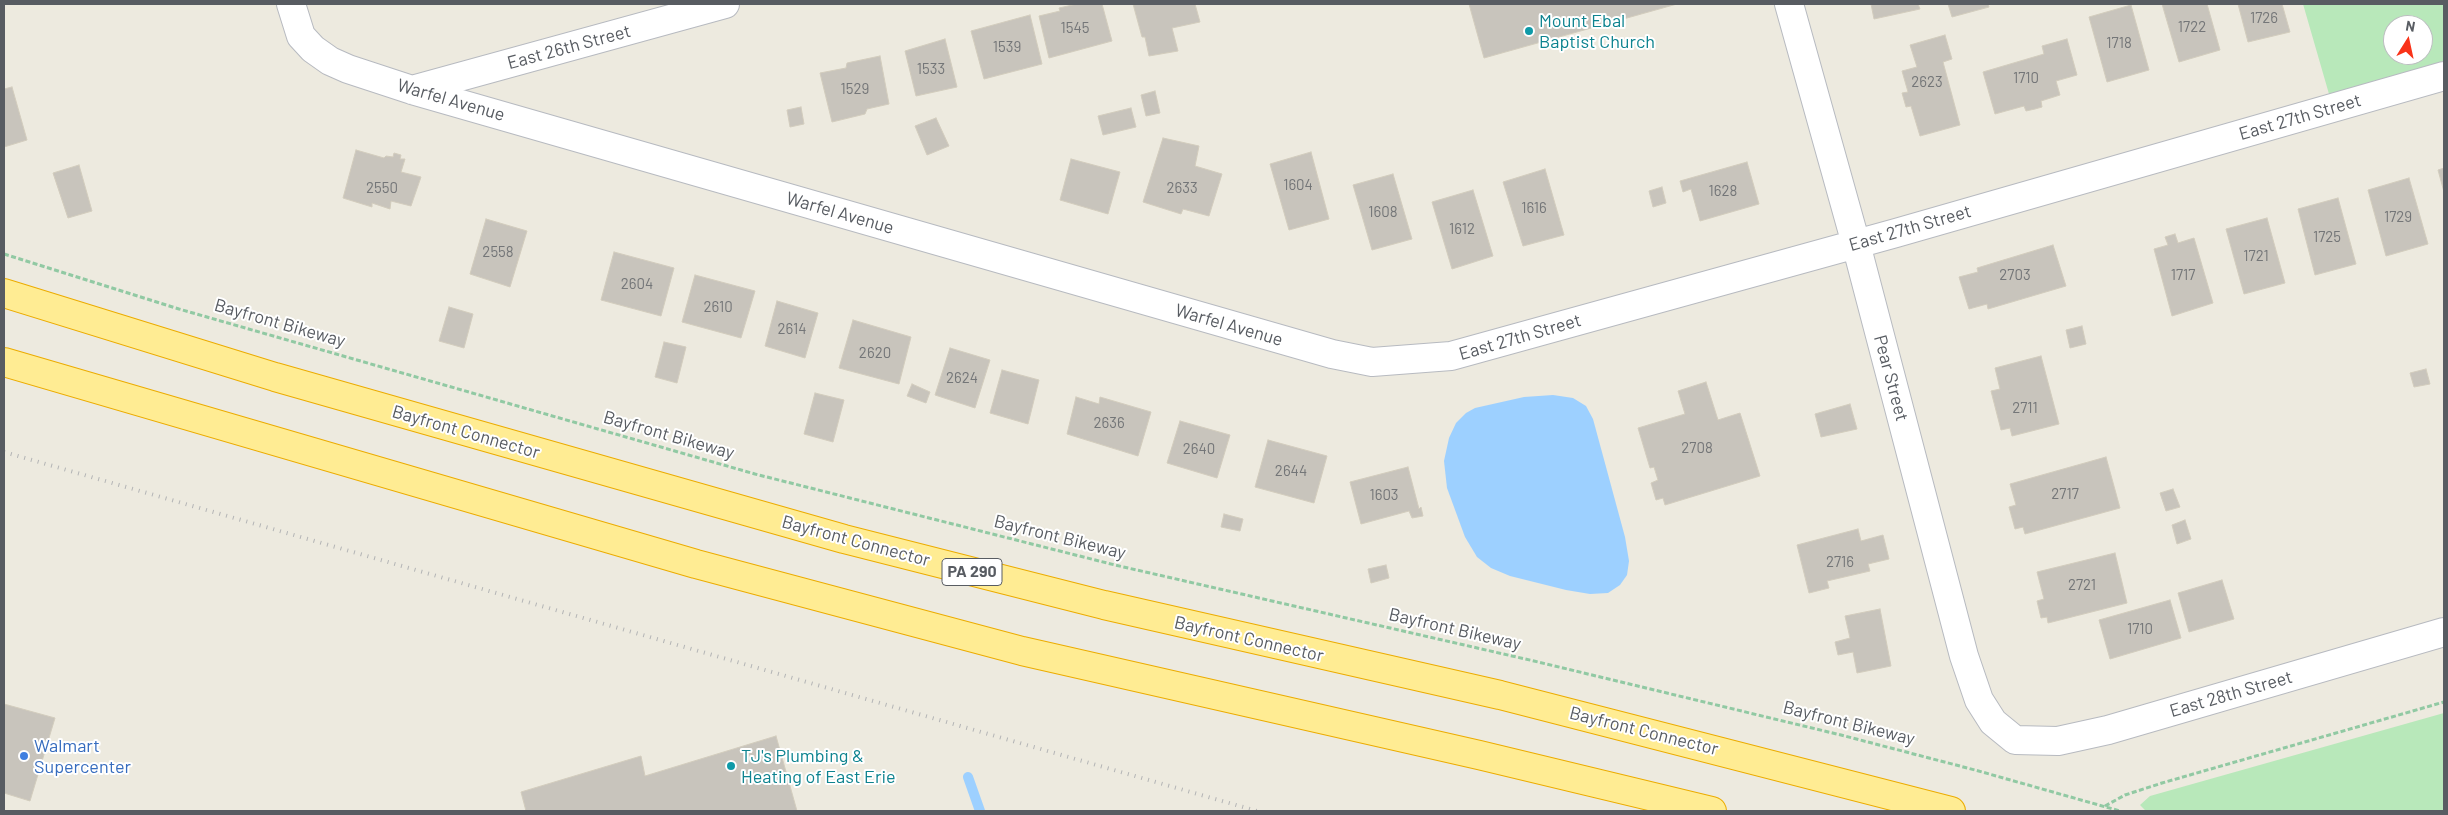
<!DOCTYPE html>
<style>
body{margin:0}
#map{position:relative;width:2448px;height:815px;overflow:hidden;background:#edeadf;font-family:Barlow,sans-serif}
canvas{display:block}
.frame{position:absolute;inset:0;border:5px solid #585c62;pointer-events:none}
.north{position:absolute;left:2383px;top:15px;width:50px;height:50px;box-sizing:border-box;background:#fff;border:1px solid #bcbec0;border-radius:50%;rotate:10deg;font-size:14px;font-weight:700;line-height:20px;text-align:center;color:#585c62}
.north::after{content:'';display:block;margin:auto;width:18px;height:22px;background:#f93319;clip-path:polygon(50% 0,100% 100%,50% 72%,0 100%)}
</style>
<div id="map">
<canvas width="2448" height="815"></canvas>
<div class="frame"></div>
<div class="north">N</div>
</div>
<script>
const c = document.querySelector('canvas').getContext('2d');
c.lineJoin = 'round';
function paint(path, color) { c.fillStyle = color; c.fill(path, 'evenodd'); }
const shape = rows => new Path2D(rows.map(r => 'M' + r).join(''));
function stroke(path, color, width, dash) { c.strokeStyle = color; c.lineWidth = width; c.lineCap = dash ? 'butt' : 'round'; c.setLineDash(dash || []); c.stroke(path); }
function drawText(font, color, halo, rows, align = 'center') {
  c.font = font + ' Barlow,sans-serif'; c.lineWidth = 4; c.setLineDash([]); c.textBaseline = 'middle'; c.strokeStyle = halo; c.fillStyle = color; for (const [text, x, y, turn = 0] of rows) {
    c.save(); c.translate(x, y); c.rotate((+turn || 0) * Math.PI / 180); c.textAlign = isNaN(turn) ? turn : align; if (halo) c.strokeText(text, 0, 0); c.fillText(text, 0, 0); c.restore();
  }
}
paint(shape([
 [2303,4,2444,4,2444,61,2329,94],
 [2393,25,2423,25,2423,55,2393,55],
 [2444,713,2444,811,2146,811,2140,805,2150,796]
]), '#b8e8ba');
paint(shape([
 [1553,395,1573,398,1586,406,1593,419,1625,537,1629,561,1627,575,1620,585,1608,593,1590,594,1566,590,1510,576,1491,568,1477,557,1465,537,1447,488,1444,461,1449,438,1456,423,1466,413,1475,408,1524,397]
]), '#9dd0ff');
stroke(shape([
 [968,777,980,811]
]), '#9dd0ff', 10);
const building = shape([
 [1077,4,1102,4,1112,41,1049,58,1039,16,1060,11,1059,8,1077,4],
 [1133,4,1195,4,1200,22,1172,28,1178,51,1149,56,1145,37,1142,37,1133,4],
 [1469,4,1677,4,1484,58,1469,4],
 [1871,4,1918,4,1920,9,1874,19,1871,4],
 [1948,4,1988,4,1989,7,1952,17,1948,4],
 [2162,4,2207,4,2220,50,2179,62,2162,4],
 [2238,4,2282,4,2290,32,2248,42,2238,4],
 [2131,5,2149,70,2107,82,2089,17,2131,5],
 [1030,15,1042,64,984,79,971,31,1030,15],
 [1945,35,1952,59,1943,62,1960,125,1920,136,1911,106,1906,107,1902,93,1908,92,1902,71,1917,67,1910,45,1945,35],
 [945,39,957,87,916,96,905,51,945,39],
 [2067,39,2077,75,2056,81,2060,95,2041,101,2042,107,2035,109,2026,111,2024,106,1995,114,1983,72,2044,54,2042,46,2067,39],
 [880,56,889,104,867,109,865,114,832,122,820,73,846,68,847,63,880,56],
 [12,87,27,140,4,147,4,89,12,87],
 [1155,91,1160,113,1146,116,1141,95,1155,91],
 [801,107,804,124,790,127,787,110,801,107],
 [1131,108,1136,127,1103,135,1098,116,1131,108],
 [936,118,949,146,927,155,915,126,936,118],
 [1163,138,1199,146,1195,166,1222,174,1209,216,1183,209,1181,214,1143,202,1163,138],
 [356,150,384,158,386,156,393,157,394,153,401,155,400,159,405,159,401,172,421,177,411,206,391,201,390,209,372,203,372,207,343,198,356,150],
 [1311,152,1329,219,1289,230,1270,164,1311,152],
 [1071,159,1120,172,1108,214,1060,200,1071,159],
 [1747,162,1759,204,1700,221,1691,189,1683,192,1680,181,1747,162],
 [79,165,92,211,68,218,53,173,79,165],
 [2444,168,2444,192,2438,170,2444,168],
 [1545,169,1564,235,1523,246,1503,182,1545,169],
 [1393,174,1412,239,1372,250,1353,185,1393,174],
 [2409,178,2428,244,2386,256,2368,190,2409,178],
 [1662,187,1666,203,1653,207,1649,191,1662,187],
 [1473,190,1493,256,1452,269,1432,202,1473,190],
 [2338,198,2356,264,2315,275,2298,209,2338,198],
 [2267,218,2285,283,2244,294,2226,229,2267,218],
 [486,219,527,231,510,287,470,274,486,219],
 [2175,234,2178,243,2194,238,2213,303,2172,316,2154,249,2168,245,2165,237,2175,234],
 [2053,245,2066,286,1988,309,1987,304,1969,309,1959,277,1978,272,1977,268,2053,245],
 [614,252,674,268,661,316,601,300,614,252],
 [695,275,755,291,741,338,682,322,695,275],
 [777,301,818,313,805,358,765,346,777,301],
 [449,307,473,314,464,348,439,341,449,307],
 [853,320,911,337,899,384,839,368,853,320],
 [2082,326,2086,344,2070,348,2066,330,2082,326],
 [664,342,686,347,677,383,655,377,664,342],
 [950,348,990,360,975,408,935,395,950,348],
 [2041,356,2059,424,2012,436,2010,428,2001,430,1991,391,2000,389,1995,368,2041,356],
 [2426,369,2430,384,2414,387,2410,373,2426,369],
 [1002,370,1039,380,1028,424,990,413,1002,370],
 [1706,382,1718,420,1740,413,1760,476,1665,505,1663,498,1656,500,1651,483,1658,480,1654,467,1650,468,1638,428,1685,414,1678,391,1706,382],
 [912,384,930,392,926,403,907,396,912,384],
 [815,393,844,400,833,442,804,434,815,393],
 [1076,397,1099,404,1100,397,1151,412,1138,456,1067,434,1076,397],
 [1850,404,1857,429,1821,437,1815,414,1850,404],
 [1180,421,1230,435,1217,478,1167,463,1180,421],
 [1268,440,1327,456,1314,503,1255,487,1268,440],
 [2106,457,2120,508,2025,534,2023,527,2015,529,2009,507,2016,505,2010,484,2106,457],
 [1408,467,1419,509,1421,507,1423,516,1412,518,1409,511,1361,524,1350,482,1408,467],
 [2173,489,2180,507,2166,511,2160,493,2173,489],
 [1224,514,1243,519,1240,531,1221,527,1224,514],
 [2185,520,2191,539,2177,544,2172,525,2185,520],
 [1858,529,1861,541,1883,535,1889,559,1868,564,1870,571,1827,581,1829,588,1809,593,1797,545,1858,529],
 [2115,553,2127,603,2048,623,2047,617,2041,618,2037,601,2044,599,2037,572,2115,553],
 [1386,565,1389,578,1371,583,1368,569,1386,565],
 [2222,580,2234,619,2189,632,2178,593,2222,580],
 [2170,600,2181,638,2110,659,2099,620,2170,600],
 [1880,609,1891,666,1857,673,1853,652,1838,655,1835,642,1850,638,1845,616,1880,609],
 [4,704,55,718,30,801,4,793,4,704],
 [776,736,797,811,526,811,521,792,641,756,645,776,776,736]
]);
paint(building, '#c8c4bc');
stroke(building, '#d2ccbd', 1);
const minor = shape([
 [291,4,301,36,313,49,330,61,348,69,412,90,1332,354,1372,362,1451,356,1896,233,2444,76],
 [1789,4,1856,244,1964,656,1979,700,1993,722,2015,740,2058,741,2108,730,2444,632],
 [412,90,725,4]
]);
const trunk = shape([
 [4,293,275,377,844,539,1104,605,1500,695,1951,811],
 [4,362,696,564,1022,651,1479,755,1712,811]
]);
stroke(minor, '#b7bac0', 30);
stroke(trunk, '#ecac00', 30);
stroke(shape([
 [4,254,179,309,755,474,1115,565,1534,661,1841,735,1975,770,2120,811],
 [2105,806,2125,795,2162,783,2444,702]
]), '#91c9a3', 3, [5, 2.5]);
stroke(minor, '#fff', 28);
stroke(trunk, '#ffec93', 28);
stroke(shape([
 [4,452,1257,811]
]), '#b3b4b5', 4, [1, 6]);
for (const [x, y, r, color] of [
 [1529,31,5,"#0f9aa8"],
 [24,756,5,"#3f7fe0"],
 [731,766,5,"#0f9aa8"]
]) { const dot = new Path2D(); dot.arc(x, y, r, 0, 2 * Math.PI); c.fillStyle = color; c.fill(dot); stroke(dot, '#fff', 2); }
drawText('15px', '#747678', null, [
 ["1726",2264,18],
 ["1722",2192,27],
 ["1545",1075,28],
 ["1718",2119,43],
 ["1539",1007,47],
 ["1533",931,69],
 ["1710",2026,78],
 ["2623",1927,82],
 ["1529",855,89],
 ["1604",1298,185],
 ["2550",382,188],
 ["2633",1182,188],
 ["1628",1723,191],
 ["1616",1534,208],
 ["1608",1383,212],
 ["1729",2398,217],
 ["1612",1462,229],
 ["1725",2327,237],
 ["2558",498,252],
 ["1721",2256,256],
 ["2703",2015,275],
 ["1717",2183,275],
 ["2604",637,284],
 ["2610",718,307],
 ["2614",792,329],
 ["2620",875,353],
 ["2624",962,378],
 ["2711",2025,408],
 ["2636",1109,423],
 ["2708",1697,448],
 ["2640",1199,449],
 ["2644",1291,471],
 ["2717",2065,494],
 ["1603",1384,495],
 ["2716",1840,562],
 ["2721",2082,585],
 ["1710",2140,629]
]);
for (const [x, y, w] of [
 [972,572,60]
]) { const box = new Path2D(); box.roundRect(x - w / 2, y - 13.5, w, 27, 4); c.fillStyle = '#fff'; c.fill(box); stroke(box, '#585c62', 1); }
drawText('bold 16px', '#585c62', null, [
 ["PA 290",972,572]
]);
drawText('18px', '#0d838f', '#fff', [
 ["Mount Ebal",1539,21],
 ["Baptist Church",1539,42],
 ["TJ's Plumbing &",741,756],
 ["Heating of East Erie",741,777]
], 'left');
drawText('18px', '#585c62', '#fff', [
 ["East 26th Street",569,47,-15],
 ["Warfel Avenue",451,100,16],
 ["East 27th Street",2300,117,-16],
 ["Warfel Avenue",840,213,16],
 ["East 27th Street",1910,228,-16],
 ["Bayfront Bikeway",280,323,16],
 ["Warfel Avenue",1229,325,16],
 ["East 27th Street",1520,337,-16],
 ["Pear Street",1891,378,75],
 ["Bayfront Connector",466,432,16],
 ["Bayfront Bikeway",669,435,16],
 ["Bayfront Bikeway",1060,537,14],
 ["Bayfront Connector",856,541,15],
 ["Bayfront Bikeway",1455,629,13],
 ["Bayfront Connector",1249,639,13],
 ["East 28th Street",2231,694,-16],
 ["Bayfront Bikeway",1849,723,14],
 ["Bayfront Connector",1644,731,14]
]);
drawText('18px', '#366cbe', '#fff', [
 ["Walmart",34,746],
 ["Supercenter",34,767]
], 'left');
</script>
